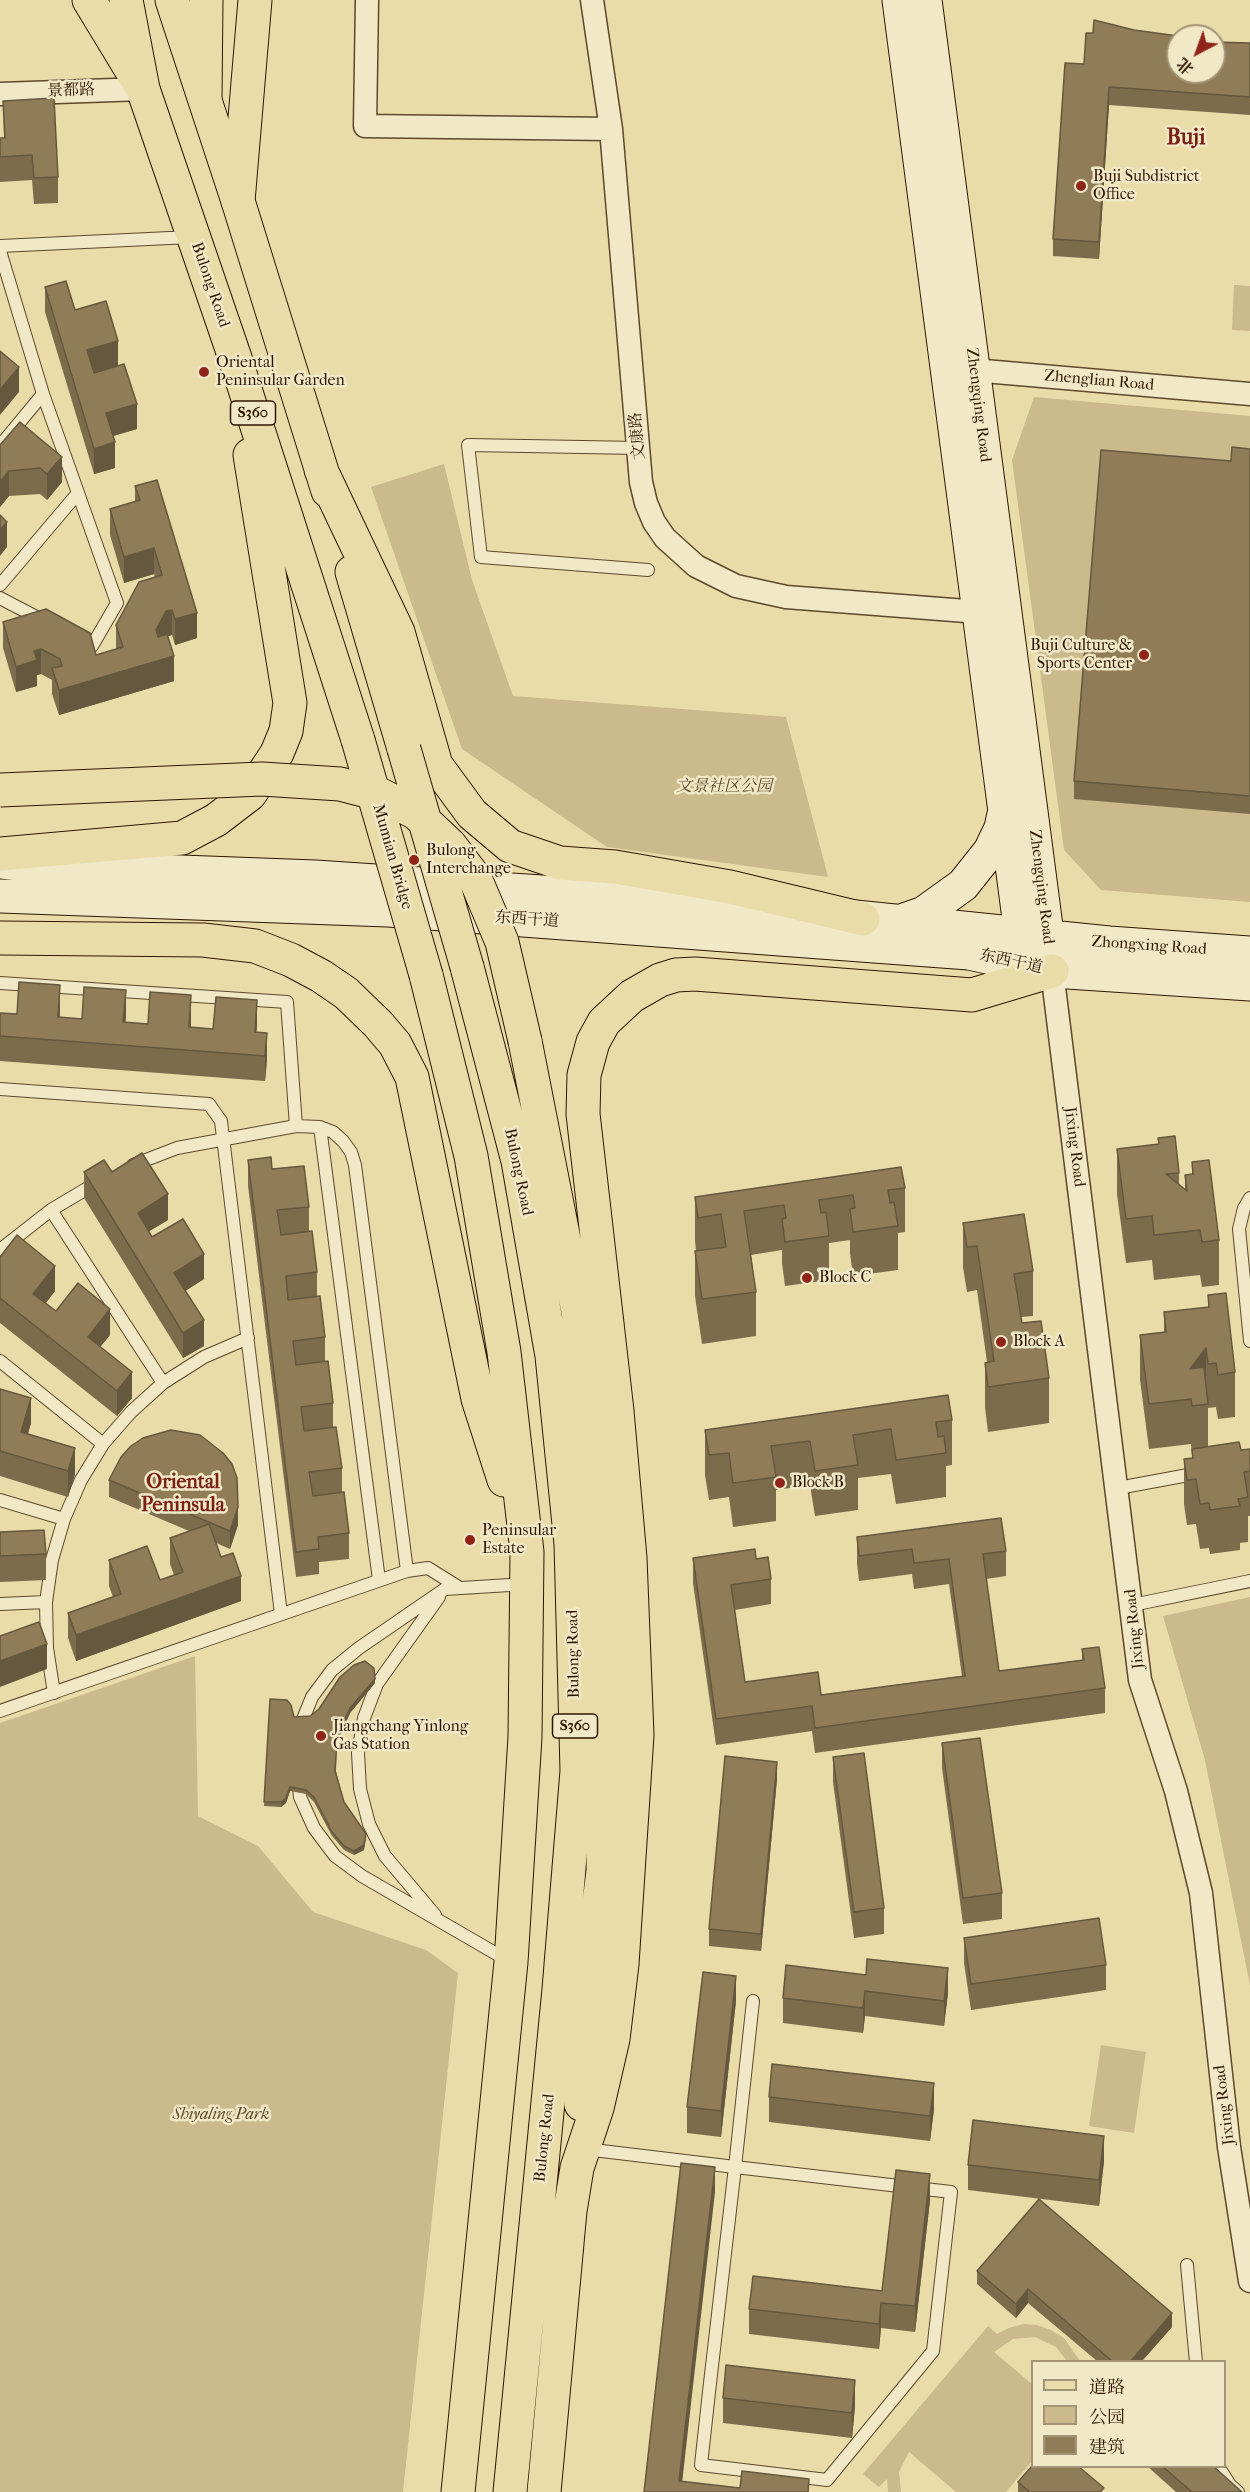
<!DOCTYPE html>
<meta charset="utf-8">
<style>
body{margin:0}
#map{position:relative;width:1250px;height:2492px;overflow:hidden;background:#eadca9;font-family:"IM FELL French Canon","Noto Serif SC",serif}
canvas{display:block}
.legend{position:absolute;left:1031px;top:2360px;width:195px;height:108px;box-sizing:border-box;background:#f1e8c7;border:2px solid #a39478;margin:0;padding:8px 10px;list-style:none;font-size:18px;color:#2e1601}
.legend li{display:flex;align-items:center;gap:12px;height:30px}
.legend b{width:30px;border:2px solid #a39478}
.north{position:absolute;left:1166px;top:24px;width:60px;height:60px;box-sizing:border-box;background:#f1e8c7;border:2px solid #a39478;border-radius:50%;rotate:221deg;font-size:16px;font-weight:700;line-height:24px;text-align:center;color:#2e1601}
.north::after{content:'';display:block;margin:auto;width:21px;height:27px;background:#8f2418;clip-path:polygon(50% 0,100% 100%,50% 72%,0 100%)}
</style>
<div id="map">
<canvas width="1250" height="2492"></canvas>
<ul class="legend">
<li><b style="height:8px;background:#eadca9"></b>道路</li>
<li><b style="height:16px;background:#caba8c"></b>公园</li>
<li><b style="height:16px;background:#907d58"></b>建筑</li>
</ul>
<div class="north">北</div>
</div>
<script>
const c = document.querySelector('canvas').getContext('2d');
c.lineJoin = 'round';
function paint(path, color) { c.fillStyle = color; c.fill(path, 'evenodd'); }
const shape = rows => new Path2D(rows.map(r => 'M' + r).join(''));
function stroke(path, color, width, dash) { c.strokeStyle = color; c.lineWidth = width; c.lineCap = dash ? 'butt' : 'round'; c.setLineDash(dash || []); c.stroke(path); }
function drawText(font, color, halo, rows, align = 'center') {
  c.font = font + ' "IM FELL French Canon","Noto Serif SC",serif'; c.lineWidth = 5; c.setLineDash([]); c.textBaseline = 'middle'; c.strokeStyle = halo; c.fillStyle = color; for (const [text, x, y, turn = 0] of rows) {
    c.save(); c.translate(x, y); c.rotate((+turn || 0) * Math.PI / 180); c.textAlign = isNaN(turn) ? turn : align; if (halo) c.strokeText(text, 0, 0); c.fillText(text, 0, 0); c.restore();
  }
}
paint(shape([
 [1234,285,1250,286,1250,331,1232,330],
 [1034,397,1250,416,1250,902,1101,890,1064,850,1012,460],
 [444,464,472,580,513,696,786,717,828,877,607,847,462,749,371,487],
 [1250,1597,1250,1985,1205,1760,1163,1616],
 [195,1656,198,1816,258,1846,313,1912,426,1950,458,1973,403,2492,0,2492,0,1723],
 [1101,2045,1146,2052,1134,2133,1089,2126],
 [1023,2324,1037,2325,1051,2330,1064,2338,1080,2361,1067,2361,1056,2347,1035,2337,1013,2339,994,2352,1032,2384,1032,2461,1006,2492,956,2492,909,2452,899,2472,901,2492,888,2492,887,2479,879,2487,863,2474,988,2326,997,2334,1009,2328]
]), '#caba8c');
const lane = shape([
 [0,246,191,237],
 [0,251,43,394,0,446],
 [43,394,117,603,92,646,81,641],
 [639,448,468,445,481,557,648,570],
 [0,585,78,493],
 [0,598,44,621],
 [0,983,287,1002,296,1126],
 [0,1089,209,1104,221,1121,281,1614],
 [320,1127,379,1580],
 [133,1165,177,1148,296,1126,320,1127,333,1132,343,1141,351,1152,355,1165,407,1571],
 [1250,1198,1244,1208,1239,1229,1250,1341],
 [51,1210,163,1383],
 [0,1250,51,1210,98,1182],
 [0,1361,103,1444],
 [1118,1488,1199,1473],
 [0,1500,64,1519],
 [0,1604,46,1602],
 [1132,1605,1250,1581],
 [54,1693,47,1648,46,1602,52,1560,64,1519,81,1480,103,1444,131,1412,163,1383,204,1357,248,1338],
 [0,1711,407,1571,428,1568,460,1588],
 [299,1729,312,1697,332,1670,359,1648,445,1589,526,1584],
 [298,1779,300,1797,314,1828,335,1856,362,1876,507,1960],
 [435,1915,385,1856,369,1824,360,1789,358,1753,364,1718,377,1684,439,1597],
 [585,2149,735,2167,951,2192,933,2351,827,2480,701,2465,709,2392,735,2167,753,2001],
 [1187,2265,1196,2362],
 [1218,2466,1230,2485,1238,2492]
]);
const street = shape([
 [367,0,365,126,611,129],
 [592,0,611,129,641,482,646,503,654,522,665,538,696,566,736,586,786,597,979,612],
 [0,94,143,89],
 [961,369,1250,394],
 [1052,971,1140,1680,1176,1791,1201,1893,1229,2147,1250,2281]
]);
const secondary = shape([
 [899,0,1021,934,1033,949],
 [925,0,1050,957],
 [1,862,47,867,315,877,602,896,797,911,1109,943,1250,953],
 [0,896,388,910,969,953,1052,971,1250,984],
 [901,921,924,913,963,885,990,851,1001,828,1004,814]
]);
const primary = shape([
 [126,0,143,89,234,355,358,740],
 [172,0,238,201,328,491],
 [321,470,398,632,436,765,472,814,510,846,560,863,615,867,730,887,863,919],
 [352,572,404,749],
 [0,854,182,838,216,820,250,794,277,753,286,731,290,703,250,455],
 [0,938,203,940,255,946,291,960,321,976,346,993,378,1024,395,1044,412,1077,478,1399,504,1480],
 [467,967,518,1161,552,1356,571,1544,577,1771,559,1989,510,2492],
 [426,975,471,1156,504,1352,527,1552,525,1737,511,1962,458,2492],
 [525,1041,578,1311,592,1426,600,1528,605,1699,603,1871,590,1976,581,2104],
 [544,2492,570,2211,577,2168,597,2108,613,2039,622,1964,637,1735,630,1558,617,1411,583,1114,584,1075,593,1042,604,1022,632,996,660,980,676,975,695,974,972,995,1052,971]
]);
const highway = shape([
 [89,0,143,89],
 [205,99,206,0],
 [238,201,255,0]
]);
stroke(lane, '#5d482b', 14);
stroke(street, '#5d482b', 25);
stroke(secondary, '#2e1601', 35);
stroke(primary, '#2e1601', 35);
stroke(highway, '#2e1601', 35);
stroke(lane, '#f1e8c7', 12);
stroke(street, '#f1e8c7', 22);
stroke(secondary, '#f1e8c7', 33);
stroke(primary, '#eadca9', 33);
stroke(highway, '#eadca9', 33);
const primaryBridge = shape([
 [358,740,426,975],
 [404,749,467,967],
 [0,790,262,779,340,784,379,794,416,813,450,845,475,878,502,942,525,1041]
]);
stroke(primaryBridge, '#2e1601', 35, []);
stroke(primaryBridge, '#eadca9', 33);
paint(shape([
 [1250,43,1250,115,1109,105,1099,259,1053,256,1053,239,1065,63,1178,72],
 [3,101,58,177,58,203,34,204,32,180,0,182,0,138,4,138],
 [45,287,75,310,118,366,137,429,113,436,115,468,94,474,45,312],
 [0,445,62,482,47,500,40,494,9,496,0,507],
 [1250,449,1250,814,1074,799,1074,781,1231,461],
 [135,486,197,638,175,645,172,635,168,636,174,681,59,715,52,694,52,680,41,674,37,675,37,686,16,692,3,648,3,622,96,655,116,649,116,625,155,577,154,574,124,583,110,535,110,509,135,502],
 [60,1011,60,1018,82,1019,126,1016,125,1023,148,1024,191,1021,191,1027,213,1029,257,1025,256,1032,267,1059,265,1081,0,1061,0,1013,17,1014],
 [1158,1138,1179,1173,1179,1185,1185,1189,1185,1175,1192,1174,1192,1162,1219,1240,1219,1285,1202,1287,1200,1275,1154,1280,1152,1260,1126,1263,1117,1194,1117,1149,1158,1144],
 [248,1160,272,1169,309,1207,309,1231,317,1272,317,1297,325,1337,325,1362,333,1403,333,1427,342,1468,342,1492,349,1533,349,1559,319,1562,319,1574,296,1577,248,1186],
 [84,1172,112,1172,168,1220,149,1231,152,1237,204,1279,185,1291,204,1346,183,1358,84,1198],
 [905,1188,905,1232,898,1233,898,1270,853,1276,850,1253,850,1240,829,1243,829,1280,785,1286,782,1263,782,1250,751,1255,756,1292,756,1336,702,1344,695,1296,695,1251,696,1251,695,1241,695,1197],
 [963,1223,1033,1271,1033,1316,1021,1317,1022,1323,1049,1378,1049,1423,988,1432,985,1407,985,1363,987,1362,977,1290,967,1292,963,1267],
 [0,1257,55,1291,46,1303,56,1311,110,1335,100,1347,132,1398,117,1416,0,1323],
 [1208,1295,1235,1372,1235,1417,1218,1419,1216,1407,1208,1408,1208,1406,1208,1447,1241,1450,1250,1449,1250,1516,1248,1516,1248,1542,1240,1543,1240,1550,1210,1554,1209,1548,1200,1549,1196,1524,1187,1525,1184,1504,1184,1459,1192,1458,1191,1444,1149,1449,1140,1380,1140,1335,1164,1332,1164,1312,1208,1307],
 [0,1389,31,1423,28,1434,75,1474,68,1497,0,1476],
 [952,1420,952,1465,946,1466,946,1497,896,1504,891,1474,858,1478,858,1510,815,1516,810,1485,776,1490,776,1521,733,1527,729,1497,709,1500,705,1475,705,1430],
 [109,1480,238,1525,230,1549,216,1543,221,1557,241,1601,76,1661,68,1638,68,1613,113,1597,109,1586,109,1560,160,1580,174,1575,170,1564,170,1538,189,1531,109,1497],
 [0,1532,46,1554,46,1580,0,1582],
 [857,1537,1006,1551,1006,1576,986,1579,999,1671,1082,1660,1082,1649,1105,1688,1105,1713,815,1753,812,1731,716,1745,693,1583,693,1558,756,1559,771,1579,771,1604,735,1610,745,1682,821,1695,962,1676,949,1584,914,1589,912,1574,859,1581,857,1563],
 [375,1683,350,1713,337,1743,336,1771,344,1802,366,1839,364,1850,354,1855,344,1850,332,1836,314,1802,306,1794,290,1791,286,1803,281,1807,264,1806,270,1699,294,1717,310,1716,319,1709],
 [942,1743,1002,1893,1002,1919,963,1924,942,1768],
 [833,1757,884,1908,884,1934,854,1938,833,1782],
 [777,1779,761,1951,709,1946,709,1929],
 [964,1938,1106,1965,1106,1990,971,2010,964,1963],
 [786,1965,948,1993,944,2026,865,2016,863,2033,783,2023,783,1998],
 [736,2001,721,2137,687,2133,687,2107],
 [769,2097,934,2109,930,2141,769,2122],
 [1104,2161,1099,2206,968,2190,968,2165],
 [930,2200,915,2332,881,2328,879,2349,749,2334,749,2309,882,2291],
 [977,2271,1172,2327,1142,2361,1097,2361,1028,2303,1016,2318,977,2284],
 [723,2398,855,2406,852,2438,723,2423],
 [1147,2466,1213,2466,1242,2492,1176,2492],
 [1018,2482,1104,2492,1018,2492]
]), '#7c6c4c');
paint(shape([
 [1109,87,1109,105,1099,259,1099,242],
 [118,341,118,366,87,376,87,350],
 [19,367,19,392,0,415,0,390],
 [137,404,137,429,106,438,106,413],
 [115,442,115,468,94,474,94,449],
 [62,457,62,482,47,500,47,474],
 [9,471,9,496,0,507,0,482],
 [7,522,7,547,0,556,0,530],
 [154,548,154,574,124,583,124,557],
 [172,610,172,635,166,637,156,656,156,630,166,611],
 [197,613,197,638,175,645,175,619],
 [41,649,41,674,37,675,37,686,16,692,16,667,34,651],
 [174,656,174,681,59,715,59,690],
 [60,985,60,1011,58,1043,58,1017],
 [126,990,126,1016,123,1048,123,1022],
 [191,995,191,1021,189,1053,189,1027],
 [257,1000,257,1025,255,1058,255,1032],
 [267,1033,267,1059,265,1081,265,1056],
 [168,1194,168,1220,138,1238,138,1213],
 [204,1254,204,1279,174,1298,174,1273],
 [55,1266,55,1291,33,1319,33,1294],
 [110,1309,110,1335,88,1362,88,1337],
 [204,1320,204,1346,183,1358,183,1333],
 [1206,1348,1206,1393,1190,1369],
 [132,1372,132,1398,117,1416,117,1391],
 [31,1398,31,1423,21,1457,21,1432],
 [75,1448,75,1474,68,1497,68,1471],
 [238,1507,238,1525,230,1549,230,1531],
 [241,1576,241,1601,76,1661,76,1635],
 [47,1644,47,1669,0,1687,0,1661],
 [375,1679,375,1683,350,1713,337,1743,337,1738,350,1708],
 [777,1762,777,1779,761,1951,761,1934],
 [290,1787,290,1791,286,1803,281,1807,281,1802],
 [366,1834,364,1850,354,1855,354,1851],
 [948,1968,948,1993,944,2026,944,2001],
 [736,1976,736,2001,721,2137,721,2111],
 [865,1991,865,2016,863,2033,863,2008],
 [934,2083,934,2109,930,2141,930,2116],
 [1104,2136,1104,2161,1099,2206,1099,2180],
 [715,2167,715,2192,681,2492,679,2481],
 [930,2174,930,2200,915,2332,915,2306],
 [1028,2289,1028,2303,1016,2318,1016,2304],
 [881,2303,881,2328,879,2349,879,2324],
 [1172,2313,1172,2327,1142,2361,1131,2361],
 [855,2380,855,2406,852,2438,852,2413]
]), '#65583e');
const building = shape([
 [1094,20,1134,30,1178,36,1178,72,1214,72,1214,42,1250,43,1250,97,1109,87,1099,242,1053,239,1065,63,1084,64,1086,33,1093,33,1094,20],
 [54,98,58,177,34,178,32,155,0,157,0,138,5,138,3,101,54,98],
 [66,281,75,310,106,301,118,341,87,350,94,373,124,364,137,404,106,413,115,442,94,449,45,287,66,281],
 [0,351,19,367,0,390,0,351],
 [20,422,62,457,47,474,40,468,9,471,0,482,0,445,20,422],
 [1232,447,1250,449,1250,796,1074,781,1101,450,1231,461,1232,447],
 [157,480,197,613,175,619,172,610,166,611,156,630,158,637,167,634,174,656,59,690,52,668,62,666,60,659,41,649,34,651,37,660,16,667,3,622,46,609,90,633,96,655,123,647,116,625,139,582,162,575,154,548,124,557,110,509,140,500,135,486,157,480],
 [0,515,7,522,0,530,0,515],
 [19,982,60,985,58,1017,82,1019,84,987,126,990,123,1022,148,1024,150,992,191,995,189,1027,213,1029,216,997,257,1000,255,1032,267,1033,265,1056,0,1036,0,1013,17,1014,19,982],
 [1175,1136,1179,1173,1166,1174,1187,1191,1185,1175,1193,1174,1192,1162,1209,1160,1219,1240,1202,1242,1200,1230,1154,1235,1152,1216,1126,1219,1117,1149,1159,1144,1158,1138,1175,1136],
 [142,1153,168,1194,138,1213,152,1237,183,1219,204,1254,174,1273,204,1320,183,1333,84,1172,104,1160,112,1172,142,1153],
 [271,1157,272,1169,304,1166,309,1207,277,1210,281,1235,312,1231,317,1272,286,1276,288,1300,320,1296,325,1337,293,1341,296,1365,328,1361,333,1403,301,1407,304,1431,336,1427,342,1468,309,1472,313,1496,344,1492,349,1533,318,1537,319,1549,296,1552,248,1160,271,1157],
 [901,1167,905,1188,888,1190,890,1203,894,1202,898,1226,853,1232,850,1209,855,1208,853,1195,819,1200,821,1213,826,1212,829,1236,785,1242,782,1219,786,1218,784,1205,744,1211,756,1292,702,1299,695,1251,726,1247,721,1214,698,1218,695,1197,901,1167],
 [1024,1214,1033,1271,1014,1274,1022,1323,1041,1321,1049,1378,988,1387,985,1363,994,1361,977,1246,967,1247,963,1223,1024,1214],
 [17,1235,55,1266,33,1294,56,1311,78,1283,110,1309,88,1337,132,1372,117,1391,0,1298,0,1257,17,1235],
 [1226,1293,1235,1372,1218,1375,1216,1363,1208,1364,1206,1348,1190,1369,1204,1367,1208,1404,1192,1406,1191,1399,1149,1404,1140,1335,1166,1332,1164,1312,1209,1307,1208,1295,1226,1293],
 [0,1389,31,1398,21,1432,75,1448,68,1471,0,1451,0,1389],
 [948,1395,952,1420,936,1422,938,1437,944,1436,946,1453,896,1460,891,1429,853,1435,858,1465,815,1471,810,1441,771,1446,776,1477,733,1483,729,1453,709,1455,705,1430,948,1395],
 [171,1430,200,1435,223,1453,232,1464,237,1478,238,1507,230,1531,109,1480,121,1457,131,1446,143,1438,171,1430],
 [1239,1442,1241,1450,1250,1449,1250,1471,1244,1472,1248,1497,1238,1499,1240,1506,1210,1510,1209,1503,1200,1504,1196,1479,1187,1480,1184,1459,1193,1458,1192,1449,1239,1442],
 [1001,1518,1006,1551,983,1554,999,1671,1084,1660,1082,1649,1099,1647,1105,1688,815,1728,812,1706,716,1719,693,1558,755,1549,756,1559,768,1557,771,1579,731,1585,745,1682,818,1672,821,1695,965,1676,949,1559,914,1563,912,1549,859,1556,857,1537,1001,1518],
 [209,1524,221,1557,233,1553,241,1576,76,1635,68,1613,121,1594,109,1560,147,1546,160,1580,183,1572,170,1538,209,1524],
 [44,1530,46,1554,0,1556,0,1532,44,1530],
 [39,1622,47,1644,0,1661,0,1636,39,1622],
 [365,1661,374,1668,375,1679,350,1708,337,1738,335,1771,344,1802,366,1834,364,1845,354,1851,344,1846,332,1832,314,1797,306,1790,290,1787,286,1798,281,1802,264,1802,270,1699,287,1700,291,1705,294,1717,310,1716,319,1709,340,1677,354,1665,365,1661],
 [980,1738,1002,1893,963,1898,942,1743,980,1738],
 [864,1753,884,1908,854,1912,833,1757,864,1753],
 [725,1756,777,1762,761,1934,709,1929,725,1756],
 [1099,1918,1106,1965,971,1984,964,1938,1099,1918],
 [867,1959,948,1968,944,2001,865,1991,863,2008,783,1998,786,1965,866,1975,867,1959],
 [703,1972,736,1976,721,2111,687,2107,703,1972],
 [772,2064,934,2083,930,2116,769,2097,772,2064],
 [973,2120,1104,2136,1099,2180,968,2165,973,2120],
 [681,2163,715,2167,679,2481,740,2488,742,2471,809,2479,808,2492,644,2492,681,2163],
 [896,2170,930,2174,915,2306,881,2303,879,2324,749,2309,753,2276,882,2291,896,2170],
 [1039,2199,1172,2313,1131,2361,1112,2361,1028,2289,1016,2304,977,2271,1039,2199],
 [726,2365,855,2380,852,2413,723,2398,726,2365],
 [1032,2466,1078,2466,1104,2488,1100,2492,1030,2492,1018,2482,1032,2466],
 [1162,2466,1213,2466,1242,2492,1192,2492,1162,2466]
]);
paint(building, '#907d58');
stroke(building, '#65583e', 1.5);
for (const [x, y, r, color] of [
 [1081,186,6,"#8f2418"],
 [204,372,6,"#8f2418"],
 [1144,655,6,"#8f2418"],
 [414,860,6,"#8f2418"],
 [807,1278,6,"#8f2418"],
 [1001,1342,6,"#8f2418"],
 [780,1483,6,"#8f2418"],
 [470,1540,6,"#8f2418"],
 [321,1736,6,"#8f2418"]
]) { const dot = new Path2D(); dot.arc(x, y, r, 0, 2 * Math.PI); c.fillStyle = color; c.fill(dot); stroke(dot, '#f1e8c7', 2); }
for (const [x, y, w] of [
 [253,413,45],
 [575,1726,45]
]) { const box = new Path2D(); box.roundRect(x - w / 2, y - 12, w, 24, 4.5); c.fillStyle = '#f1e8c7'; c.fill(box); stroke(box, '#2e1601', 1.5); }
drawText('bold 15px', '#2e1601', null, [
 ["S360",253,413],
 ["S360",575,1726]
]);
drawText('16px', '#2e1601', '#f1e8c7', [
 ["景都路",71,91,-2],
 ["Bulong Road",210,285,71],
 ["Zhenglian Road",1099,381,5],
 ["Zhengqing Road",978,405,83],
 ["文康路",638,436,-95],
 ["Mumian Bridge",392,857,74],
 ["Zhengqing Road",1041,887,83],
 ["东西干道",527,920,4],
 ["Zhongxing Road",1149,946,4],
 ["东西干道",1011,962,12],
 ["Jixing Road",1074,1147,83],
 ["Bulong Road",518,1172,78],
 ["Jixing Road",1135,1629,-96],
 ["Bulong Road",574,1654,-91],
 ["Jixing Road",1225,2105,-97],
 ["Bulong Road",545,2138,-84]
]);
drawText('16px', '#2e1601', '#f1e8c7', [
 ["Buji Subdistrict",1093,177],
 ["Office",1093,195],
 ["Oriental",216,363],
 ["Peninsular Garden",216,381],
 ["Buji Culture &",1132,646,"right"],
 ["Sports Center",1132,664,"right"],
 ["Bulong",426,851],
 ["Interchange",426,869],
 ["Block C",819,1278],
 ["Block A",1013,1342],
 ["Block B",792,1483],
 ["Peninsular",482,1531],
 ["Estate",482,1549],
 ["Jiangchang Yinlong",333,1727],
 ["Gas Station",333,1745]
], 'left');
drawText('italic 16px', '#5d472b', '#f1e8c7', [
 ["文景社区公园",724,787],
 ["Shiyaling Park",221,2115]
]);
drawText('bold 20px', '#7a1f14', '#f1e8c7', [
 ["Oriental",183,1483],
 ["Peninsula",183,1506]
]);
drawText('bold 22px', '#7a1f14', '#f1e8c7', [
 ["Buji",1186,139]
]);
</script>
